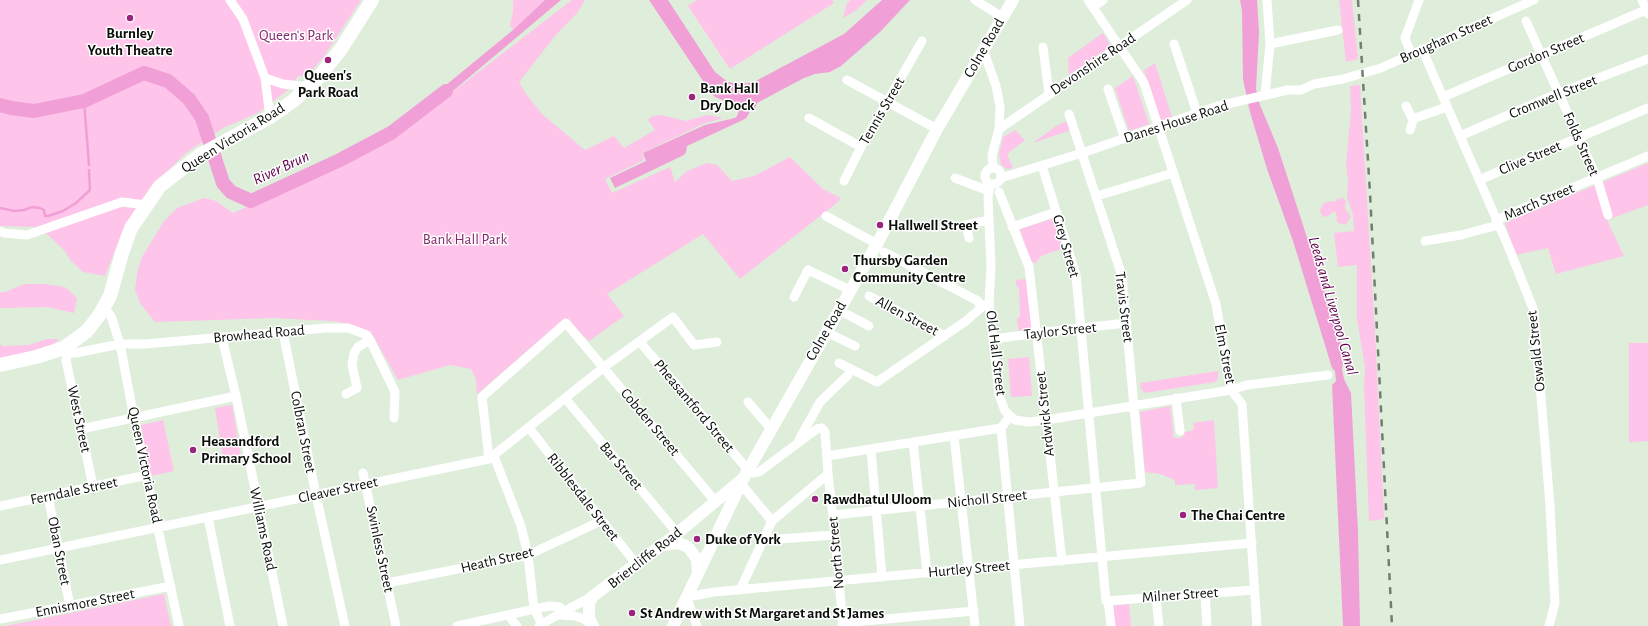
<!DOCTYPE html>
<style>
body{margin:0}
canvas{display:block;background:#deeedb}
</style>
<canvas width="1648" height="626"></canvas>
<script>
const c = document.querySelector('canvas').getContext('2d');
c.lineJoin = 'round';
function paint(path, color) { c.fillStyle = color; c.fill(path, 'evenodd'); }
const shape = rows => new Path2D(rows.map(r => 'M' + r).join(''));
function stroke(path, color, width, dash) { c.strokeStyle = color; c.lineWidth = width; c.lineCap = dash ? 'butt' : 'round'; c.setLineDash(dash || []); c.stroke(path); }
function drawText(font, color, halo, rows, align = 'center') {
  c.font = font + ' "Alegreya Sans",sans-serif'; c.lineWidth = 3; c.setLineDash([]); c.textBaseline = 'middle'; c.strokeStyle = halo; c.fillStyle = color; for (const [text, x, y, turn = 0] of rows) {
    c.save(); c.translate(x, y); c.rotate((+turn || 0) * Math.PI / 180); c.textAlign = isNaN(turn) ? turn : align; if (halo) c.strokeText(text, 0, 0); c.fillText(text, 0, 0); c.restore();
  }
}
paint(shape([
 [0,0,361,0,323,58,307,76,298,76,288,90,258,113,223,128,186,153,151,187,125,225,105,276,83,272,71,261,64,250,48,235,34,227,0,226],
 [513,0,545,0,513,30,510,25,513,12],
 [572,0,585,0,577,13,555,36,519,82,526,94,542,114,585,150,614,136,624,148,655,130,648,120,653,116,661,115,686,121,707,115,723,118,703,124,642,153,644,160,605,179,612,193,670,167,675,182,687,171,707,163,717,165,732,181,754,176,790,157,823,189,841,198,838,202,740,279,703,234,607,294,624,316,589,341,565,318,477,394,476,379,471,369,450,365,398,380,372,334,350,324,332,321,274,318,155,322,140,303,135,290,137,273,142,257,164,221,177,208,204,198,216,201,233,213,375,149,390,140],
 [697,0,832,0,834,3,730,69,688,6],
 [851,0,867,0,855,11,843,18,847,3],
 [1339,0,1352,0,1358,59,1346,62],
 [1103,33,1111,46,1069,75,1068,58],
 [1155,63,1172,117,1160,121,1144,70],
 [1133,76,1149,124,1129,131,1115,88],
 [1360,85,1375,332,1384,519,1369,521,1364,386,1365,367,1357,319,1357,265,1338,267,1334,233,1354,231,1353,215,1347,197,1348,180,1346,164,1351,111,1350,86],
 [1068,121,1071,130,1033,143,1056,126],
 [1015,130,1025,140,1007,154,1013,168,1007,169,1001,165,999,154,1003,137],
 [1648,163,1648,205,1607,220,1624,256,1556,274,1548,248,1516,255,1505,223],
 [1343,198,1346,201,1345,209,1351,216,1349,220,1346,224,1341,224,1337,222,1336,212,1333,212,1328,216,1324,217,1321,214,1320,210,1323,204,1330,201,1331,202,1336,201,1337,199],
 [1055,218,1064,248,1041,256,1036,263,1031,262,1029,259,1020,229],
 [1026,279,1032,330,1019,332,1017,319,1020,316,1019,288,1016,285,1016,280],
 [24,284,44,284,65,287,77,298,74,313,47,307,0,308,0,292,5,292],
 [47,339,59,339,51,347,0,358,0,344,2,346,29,345],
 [1629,343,1648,343,1648,441,1629,442],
 [1029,357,1032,396,1011,397,1008,359],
 [1218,371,1218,379,1215,382,1145,393,1141,389,1140,383],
 [232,405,241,457,223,460,215,408],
 [1170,406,1174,438,1181,438,1184,435,1185,432,1191,431,1194,428,1193,423,1214,420,1218,488,1195,490,1195,484,1175,485,1175,480,1160,474,1145,472,1140,412],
 [163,420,174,471,151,476,141,425],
 [164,594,171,626,5,626,71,613],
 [1129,604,1131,626,1113,626,1111,606]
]), '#fec4e9');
paint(shape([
 [545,0,561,0,435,106,429,99,513,30],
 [649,0,668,0,715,72,728,82,741,84,754,82,844,34,882,0,910,0,880,32,841,66,830,72,815,74,804,78,757,103,755,108,751,109,747,117,745,119,687,146,686,152,684,155,615,188,610,178,646,161,643,153,705,125,735,118,737,116,740,107,715,97,710,92,706,92,704,88,705,84],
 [1240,0,1257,0,1259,32,1256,89,1260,105,1278,148,1339,336,1344,358,1342,369,1344,379,1351,393,1358,531,1360,626,1343,626,1332,385,1336,381,1335,371,1332,368,1293,241,1267,169,1250,112,1243,79,1242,11]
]), '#f0a0d6');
stroke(shape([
 [84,101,89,165],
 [0,208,14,211,24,210,32,207,40,208,44,210,45,216,48,216,63,211,76,203,90,190,89,170]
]), '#f0a0d6', 2.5);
stroke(shape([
 [0,105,11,108,34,111,84,101,144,73,168,81,189,99,202,118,223,183,231,192,251,201,340,160,391,133,446,91]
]), '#f0a0d6', 14);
stroke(shape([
 [230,0,243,19,261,67,265,78,270,117],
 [975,0,1002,17],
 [1088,0,1144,83,1158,126],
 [1642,0,1648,14],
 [1093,7,1103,0],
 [1526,21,1597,178,1608,215],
 [1174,44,1197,113],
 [1270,44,1338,30],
 [1043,47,1049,94],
 [983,49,996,86,1000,106,999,129,992,155,993,167],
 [1422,49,1509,248,1534,311,1550,506,1555,603,1549,626],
 [1411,54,1405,38,1419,0],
 [265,78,283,84,309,87],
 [847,80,937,129],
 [1108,89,1125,139],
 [1265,95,1270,44,1267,0],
 [1443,97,1648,9],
 [1406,106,1413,120],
 [809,118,861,147],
 [999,129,1187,0],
 [1410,130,1413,120,1415,118,1447,107],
 [1161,135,1216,304,1231,390,1242,404,1257,626],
 [1460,136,1559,93,1648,59],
 [1042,166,1076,275,1106,601,1254,590],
 '985 176a8 8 0 1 1 16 0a8 8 0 1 1-16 0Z',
 [955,178,989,191],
 [1001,178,1082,153,1218,106,1288,90,1301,90,1314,84,1343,79,1381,68,1534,0],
 [1479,180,1648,108],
 [844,181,861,147,922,41],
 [990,184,988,198,991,266,989,304,993,339,999,395,1005,411,1015,420,1029,422,1046,420,1231,390,1247,385,1328,375],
 [999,192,1029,267,1062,561],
 [1097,196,1173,173],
 [826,216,877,244],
 [1496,220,1648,156],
 [1012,227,1056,212],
 [0,231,4,233,27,235,122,202,146,205],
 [969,238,966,225,989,220],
 [1425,241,1461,235,1498,225],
 [884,252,978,301,981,307],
 [869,296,945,336],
 [794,297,808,270,850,290],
 [104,308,111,316,120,344,134,418,179,626],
 [839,310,869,326],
 [283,332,316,495,345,626],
 [826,332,855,346],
 [222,338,236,396,283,626],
 [993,339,1062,330,1127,323],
 [640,342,748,470,752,473,759,472,817,429,822,428,825,432,828,474,835,535,843,626],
 [64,348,67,352,76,353,120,344,145,344,326,328,348,328,367,335,370,340,395,392,394,418],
 [68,353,66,360,93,486],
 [839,363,877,382,966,321,984,305,989,304],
 [346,394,357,388,352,365,354,353,358,347,370,340],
 [565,398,677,533],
 [1176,398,1180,431],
 [748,402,771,429],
 [1010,416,1001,428,1020,626],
 [529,428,637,565],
 [81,429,236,396],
 [954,436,975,626],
 [799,440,820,402,848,375],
 [913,442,927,573],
 [871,450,882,577],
 [494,456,521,526,528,555,534,609,542,624],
 [827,456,1001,428],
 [489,459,482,397,566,323,715,501],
 [363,473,396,626],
 [741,484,772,521],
 [48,496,70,606],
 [0,506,147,475],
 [833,515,1141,483,1122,276,1069,114],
 [208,517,230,626],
 [764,540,835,535],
 [0,560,489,459,604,367,673,317,694,345,717,342],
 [387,583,528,555,601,521],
 [740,590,772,521,828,474],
 [1205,593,1207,626],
 [687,597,714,592,1252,543],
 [1156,597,1159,626],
 [1108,600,1111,626],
 [685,601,689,604,697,626],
 [508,615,517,626],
 [559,615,575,616,584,619,592,625],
 [0,619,171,586],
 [842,623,974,611],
 [457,626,549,606,560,607,563,612],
 [539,626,557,615,593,596]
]), '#fff', 9);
stroke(shape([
 [663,545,679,543,688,547,697,559,698,574],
 [593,626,589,618,589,603,593,596,674,536,740,481],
 [673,626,743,479,877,244,937,129,1013,0]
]), '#fff', 12);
stroke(shape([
 [0,365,36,357,64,348,87,331,100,314,110,296,122,253,131,228,160,186,200,155,270,117,293,101,319,77,341,49,372,0]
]), '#fff', 14);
stroke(shape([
 [1358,0,1370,193,1392,626]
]), '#737d71', 2.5, [7, 7]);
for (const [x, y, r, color] of [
 [130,18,4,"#9b247e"],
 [328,60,4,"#9b247e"],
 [692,97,4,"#9b247e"],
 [880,225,4,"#9b247e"],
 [845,269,4,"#9b247e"],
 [193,450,4,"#9b247e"],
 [815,499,4,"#9b247e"],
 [1183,515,4,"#9b247e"],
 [697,539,4,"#9b247e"],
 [632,613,4,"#9b247e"]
]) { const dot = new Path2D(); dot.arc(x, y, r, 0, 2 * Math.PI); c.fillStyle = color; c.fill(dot); stroke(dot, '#fff', 1.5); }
drawText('bold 15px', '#090e08', '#fff', [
 ["Burnley",130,33,"center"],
 ["Youth Theatre",130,50,"center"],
 ["Queen's",328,75,"center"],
 ["Park Road",328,92,"center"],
 ["Bank Hall",700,88],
 ["Dry Dock",700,105],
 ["Hallwell Street",888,225],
 ["Thursby Garden",853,260],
 ["Community Centre",853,277],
 ["Heasandford",201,441],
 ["Primary School",201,458],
 ["Rawdhatul Uloom",823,499],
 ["The Chai Centre",1191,515],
 ["Duke of York",705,539],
 ["St Andrew with St Margaret and St James",640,613]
], 'left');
drawText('15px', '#852a6d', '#fff', [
 ["Queen's Park",296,35],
 ["Bank Hall Park",465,239]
]);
drawText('15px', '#090e08', '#fff', [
 ["Brougham Street",1446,39,-24],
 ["Colne Road",984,48,-60],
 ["Gordon Street",1546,53,-23],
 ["Devonshire Road",1093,64,-34],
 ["Cromwell Street",1553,97,-22],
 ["Tennis Street",882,111,-60],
 ["Danes House Road",1176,122,-18],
 ["Queen Victoria Road",233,138,-32],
 ["Folds Street",1581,144,66],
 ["Clive Street",1530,158,-23],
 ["March Street",1539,202,-23],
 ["Grey Street",1066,246,74],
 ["Travis Street",1124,307,83],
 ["Allen Street",907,316,28],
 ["Colne Road",826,331,-60],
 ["Taylor Street",1060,331,-6],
 ["Browhead Road",259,334,-5],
 ["Oswald Street",1536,351,-96],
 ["Old Hall Street",996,353,83],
 ["Elm Street",1225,354,79],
 ["Pheasantford Street",694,406,50],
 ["Ardwick Street",1045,414,-96],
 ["West Street",79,419,78],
 ["Cobden Street",650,422,50],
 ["Colbran Street",303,432,79],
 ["Queen Victoria Road",145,465,78],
 ["Bar Street",621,466,50],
 ["Cleaver Street",338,490,-12],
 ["Ferndale Street",74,491,-12],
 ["Ribblesdale Street",583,497,52],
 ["Nicholl Street",987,499,-6],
 ["Williams Road",263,529,78],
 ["Swinless Street",380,549,78],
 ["Oban Street",59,551,79],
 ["North Street",836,553,-95],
 ["Briercliffe Road",645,558,-38],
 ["Heath Street",497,560,-13],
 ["Hurtley Street",969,569,-5],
 ["Milner Street",1180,595,-4],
 ["Ennismore Street",85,603,-11]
]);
drawText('italic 16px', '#61004d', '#fff', [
 ["River Brun",281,168,-25],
 ["Leeds and Liverpool Canal",1333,306,74]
]);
</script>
